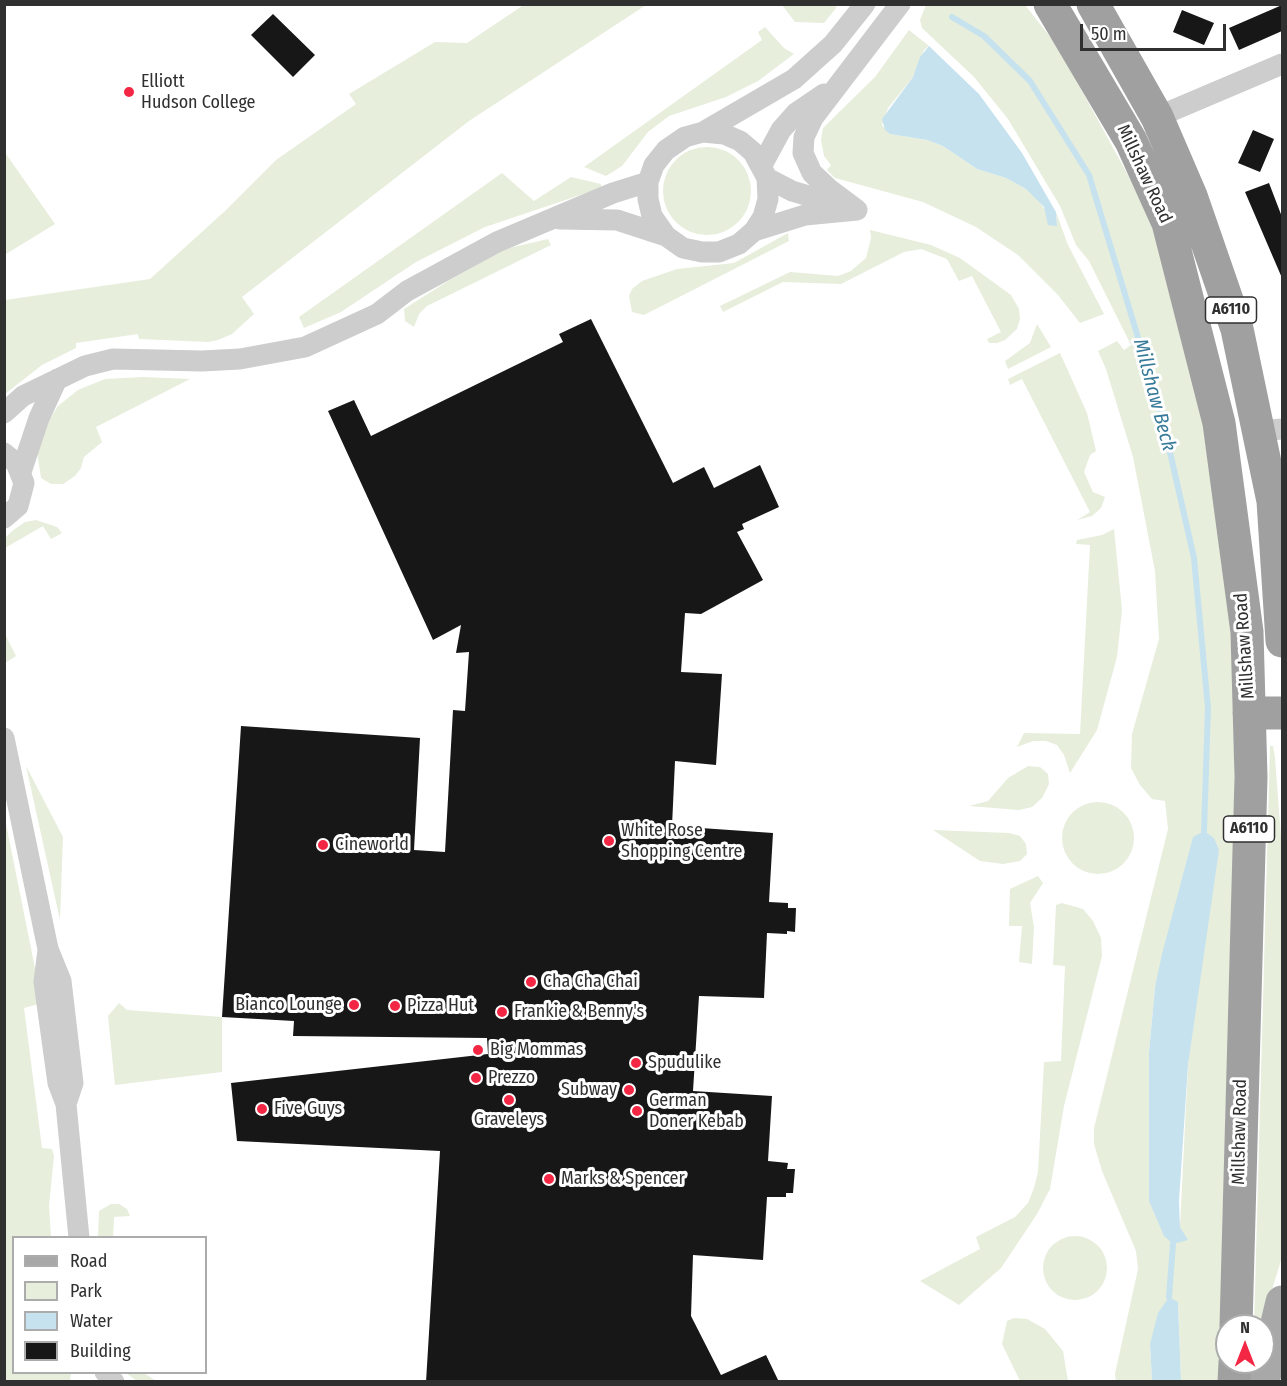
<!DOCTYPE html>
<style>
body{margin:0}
#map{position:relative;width:1287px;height:1386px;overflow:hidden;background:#fff;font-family:"Fira Sans Condensed",sans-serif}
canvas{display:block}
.frame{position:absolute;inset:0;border:6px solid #303030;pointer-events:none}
.legend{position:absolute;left:12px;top:1236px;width:195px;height:138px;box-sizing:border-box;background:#fff;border:2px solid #acacac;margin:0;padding:8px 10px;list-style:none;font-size:18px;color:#303030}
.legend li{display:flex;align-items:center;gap:12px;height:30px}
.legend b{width:30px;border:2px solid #acacac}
.north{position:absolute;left:1215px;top:1314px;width:60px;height:60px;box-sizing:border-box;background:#fff;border:2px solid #acacac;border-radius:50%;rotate:0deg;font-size:16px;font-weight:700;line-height:24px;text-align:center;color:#303030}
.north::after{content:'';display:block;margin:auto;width:21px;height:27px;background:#f32643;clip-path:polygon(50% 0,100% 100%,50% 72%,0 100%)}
.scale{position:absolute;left:1080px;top:24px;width:146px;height:27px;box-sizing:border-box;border:3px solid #303030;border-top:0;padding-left:8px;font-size:18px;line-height:21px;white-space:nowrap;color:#303030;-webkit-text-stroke:4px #fff;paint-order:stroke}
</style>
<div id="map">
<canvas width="1287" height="1386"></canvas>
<div class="frame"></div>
<ul class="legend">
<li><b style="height:8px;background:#a8a8a8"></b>Road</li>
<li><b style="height:16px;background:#e7eedc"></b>Park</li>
<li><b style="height:16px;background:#c7e2ef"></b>Water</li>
<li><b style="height:16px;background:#171717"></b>Building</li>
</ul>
<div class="north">N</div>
<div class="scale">50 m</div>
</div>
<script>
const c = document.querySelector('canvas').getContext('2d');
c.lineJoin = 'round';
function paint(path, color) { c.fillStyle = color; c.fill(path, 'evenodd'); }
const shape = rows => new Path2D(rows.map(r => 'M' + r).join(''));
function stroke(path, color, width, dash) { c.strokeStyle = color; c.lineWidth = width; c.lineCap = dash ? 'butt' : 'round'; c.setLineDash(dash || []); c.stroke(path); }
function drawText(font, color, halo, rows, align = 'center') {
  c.font = font + ' "Fira Sans Condensed",sans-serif'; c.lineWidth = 6; c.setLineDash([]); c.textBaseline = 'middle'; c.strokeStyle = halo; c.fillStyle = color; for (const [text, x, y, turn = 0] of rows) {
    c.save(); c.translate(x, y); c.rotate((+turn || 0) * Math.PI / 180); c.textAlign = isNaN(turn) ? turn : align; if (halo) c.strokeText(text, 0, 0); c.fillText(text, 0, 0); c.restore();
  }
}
paint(shape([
 [525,4,646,5,469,121,242,297,254,314,232,334,218,340,208,342,139,339,138,334,76,343,76,348,42,365,5,394,5,300,150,279,225,211,276,160,356,104,349,94,435,42,467,43],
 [782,5,830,5,837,7,824,23,795,22],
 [926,5,1025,5,1058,47,1141,199,1167,264,1206,408,1231,586,1234,752,1235,850,1225,1128,1222,1381,1181,1381,1178,1302,1150,1344,1152,1381,1116,1381,1115,1374,1138,1269,1136,1251,1102,1171,1094,1144,1094,1128,1168,829,1165,801,1152,799,1140,785,1131,768,1132,734,1159,639,1155,571,1133,457,1106,369,1098,351,1117,341,1124,350,1131,345,1089,261,1076,245,1060,206,1008,119,974,77,922,28,920,20],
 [1204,832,1214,838,1188,1065,1180,1227,1149,1125,1149,1052,1155,987],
 [765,27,784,48,794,54,758,81,726,97,669,116,648,132,622,166,606,176,584,167,762,40,758,32],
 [909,30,929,46,924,50,913,77,888,108,882,125,890,134,927,140,943,146,977,169,1006,178,1026,189,1037,199,1057,226,1056,212,1068,245,1104,314,1080,323,1058,295,1018,255,976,227,923,202,835,178,827,170,831,165,824,156,821,140,823,128,875,77],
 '663 191a44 44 0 1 1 88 0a44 44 0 1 1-88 0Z',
 [4,151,55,224,6,254,4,252],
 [502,173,534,201,571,177,601,184,601,188,485,227,416,262,341,312,304,328,299,317],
 [870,230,931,245,960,258,1011,295,1019,309,1020,319,1017,329,1005,340,997,343,989,343,987,339,1001,332,972,276,959,281,947,259,921,249,904,252,841,284,783,282,723,312,720,306,790,272,838,276,851,271,866,258,871,238],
 [788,233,789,241,644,315,632,312,629,296,632,289,642,281,677,269,734,263],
 [548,239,551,245,427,306,419,314,414,327,405,321,404,309,448,281,505,249],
 [1037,324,1051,347,1008,369,1005,361,1030,343],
 [1060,353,1087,413,1096,451,1090,455,1084,472,1093,492,1105,497,1101,508,1092,516,1077,520,1090,512,1022,379,1010,385,1008,379],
 [143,377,190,379,96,427,102,442,84,457,81,468,75,476,63,484,51,484,41,478,37,451,44,428,58,406,78,390,105,379],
 [36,520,57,527,62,533,51,539,43,526,5,548,5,538,12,531,25,522],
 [1114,529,1122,610,1117,657,1097,730,1070,773,1064,755,1057,745,1046,741,1033,741,1017,747,1024,733,1080,734,1090,545,1076,544,1077,540,1102,535],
 [5,634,16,656,5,663,4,663],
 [1270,746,1273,746,1275,758,1282,850,1282,1257,1261,1326,1254,1326],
 [26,766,63,837,60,920],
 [1028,766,1040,767,1048,774,1049,784,1042,798,1032,807,1019,810,969,806,988,801,1008,778],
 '1062 838a36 36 0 1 1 72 0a36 36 0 1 1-72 0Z',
 [4,814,42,1003,24,1008,42,1148,52,1149,54,1156,49,1206,51,1237,14,1238,14,1372,71,1373,70,1381,5,1381],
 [933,830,1009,833,1020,836,1026,844,1027,854,1020,861,1003,864,980,861],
 [1038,876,1043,883,1030,903,1034,927,1032,964,1019,962,1022,926,1009,926,1010,889],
 [1062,903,1083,909,1093,921,1101,938,1102,956,1064,1106,1050,1189,1037,1214,1001,1268,959,1305,920,1281,980,1249,976,1237,1015,1217,1028,1203,1034,1188,1038,1172,1044,1062,1061,1061,1065,966,1053,965,1056,905],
 [119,1003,127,1010,222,1017,222,1072,115,1085,108,1016],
 [111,1204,119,1204,127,1209,130,1216,114,1217,113,1237,98,1237,99,1211],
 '1043 1268a32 32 0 1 1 64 0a32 32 0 1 1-64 0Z',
 [1014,1318,1027,1319,1045,1329,1063,1351,1068,1381,1020,1381,1002,1344,1007,1321],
 [126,1373,144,1373,156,1381,137,1381]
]), '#e7eedc');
paint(shape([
 [929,46,979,94,1022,153,1056,212,1057,226,1048,225,1044,207,1026,189,1006,178,977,169,943,146,927,140,890,134,885,130,882,119,913,77,920,57],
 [1204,831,1214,838,1219,850,1188,1065,1179,1201,1180,1227,1188,1240,1173,1244,1164,1236,1149,1201,1149,1052,1155,987,1162,954,1193,837],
 [1169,1297,1178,1302,1181,1381,1152,1381,1150,1344,1158,1313]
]), '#c7e2ef');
stroke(shape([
 [952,17,984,36,1030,81,1089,175,1162,417,1194,558,1208,708,1204,831],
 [1169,1297,1173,1244]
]), '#c7e2ef', 6);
paint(shape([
 [1282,5,1282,31,1239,50,1229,28],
 [1182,10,1214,23,1204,45,1173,32],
 [273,14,315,55,293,77,251,35],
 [1253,130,1274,139,1260,172,1238,163],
 [1269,183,1282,217,1282,278,1245,192],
 [591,319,673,483,704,467,714,488,760,465,779,507,742,524,744,529,737,532,763,580,701,614,685,613,681,672,722,674,716,765,675,761,672,826,773,833,769,902,788,903,788,908,796,908,795,932,787,931,787,934,767,933,764,998,699,996,693,1091,772,1096,768,1161,788,1163,787,1169,795,1169,793,1193,786,1193,786,1197,767,1197,763,1260,693,1255,691,1316,721,1375,766,1355,779,1382,426,1382,440,1151,237,1141,231,1083,488,1054,487,1038,293,1036,294,1021,222,1017,241,726,420,738,414,850,445,852,453,710,465,711,469,652,456,653,461,625,433,640,328,411,354,400,371,436,563,342,559,334]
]), '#171717');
stroke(shape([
 [1157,117,1282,64],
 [762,165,781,130,796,113,824,94],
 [767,178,792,191,842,206],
 [857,210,829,189,812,173,803,153,804,137,813,118,900,4],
 [560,219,617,220,666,236,683,248,702,252,719,252,739,244,754,231,763,217,768,199,767,178,753,152,740,141,724,134,703,132],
 [754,231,805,215,857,210],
 [666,236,652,216,648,199,648,182,654,165,666,150,685,137,703,132,794,79,833,44,865,4],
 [4,413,23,396,85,366,113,359,202,361,240,359,305,347,377,314,407,291,497,242,613,193,648,182],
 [1257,431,1282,429],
 [4,453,16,463,24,483,18,506,4,518],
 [21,472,39,418,57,379],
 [4,738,48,949,61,981,73,1083,66,1104],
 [48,950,44,982,58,1083,66,1104,79,1238],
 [105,1372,114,1382]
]), '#cdcdcd', 21);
stroke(shape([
 [1263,1382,1282,1302]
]), '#a8a8a8', 33);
stroke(shape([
 [1050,4,1131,141,1168,223,1219,423,1247,632,1251,777,1236,1326],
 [1093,4,1157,117,1191,196,1237,329,1273,501,1282,641],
 [1249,713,1282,713],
 [1234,1382,1235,1362]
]), '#a0a0a0', 33);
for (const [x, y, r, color] of [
 [129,92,6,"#f32643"],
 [609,841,6,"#f32643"],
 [323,845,6,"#f32643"],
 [531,982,6,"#f32643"],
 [354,1005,6,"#f32643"],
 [395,1006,6,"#f32643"],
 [502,1012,6,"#f32643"],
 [478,1050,6,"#f32643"],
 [636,1063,6,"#f32643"],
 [476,1078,6,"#f32643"],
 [629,1090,6,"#f32643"],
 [509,1100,6,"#f32643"],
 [262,1109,6,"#f32643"],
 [637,1111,6,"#f32643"],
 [549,1179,6,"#f32643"]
]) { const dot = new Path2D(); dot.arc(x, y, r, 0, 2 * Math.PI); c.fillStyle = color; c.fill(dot); stroke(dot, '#fff', 2); }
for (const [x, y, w] of [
 [1231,310,51],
 [1249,829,51]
]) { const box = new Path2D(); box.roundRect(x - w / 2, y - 13, w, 26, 4.5); c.fillStyle = '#fff'; c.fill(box); stroke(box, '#303030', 1.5); }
drawText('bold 16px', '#303030', null, [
 ["A6110",1231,310],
 ["A6110",1249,829]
]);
drawText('18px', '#303030', '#fff', [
 ["Elliott",141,82],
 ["Hudson College",141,103],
 ["White Rose",621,831],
 ["Shopping Centre",621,852],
 ["Cineworld",335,845],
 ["Cha Cha Chai",543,982],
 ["Bianco Lounge",342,1005,"right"],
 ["Pizza Hut",407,1006],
 ["Frankie & Benny's",514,1012],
 ["Big Mommas",490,1050],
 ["Spudulike",648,1063],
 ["Prezzo",488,1078],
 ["Subway",617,1090,"right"],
 ["German",649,1101],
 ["Doner Kebab",649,1122],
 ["Five Guys",274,1109],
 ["Graveleys",509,1120,"center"],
 ["Marks & Spencer",561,1179]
], 'left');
drawText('18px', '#303030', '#fff', [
 ["Millshaw Road",1144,174,65],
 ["Millshaw Road",1245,646,-94],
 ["Millshaw Road",1240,1132,-89]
]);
drawText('italic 20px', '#377a99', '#fff', [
 ["Millshaw Beck",1154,395,75]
]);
</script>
